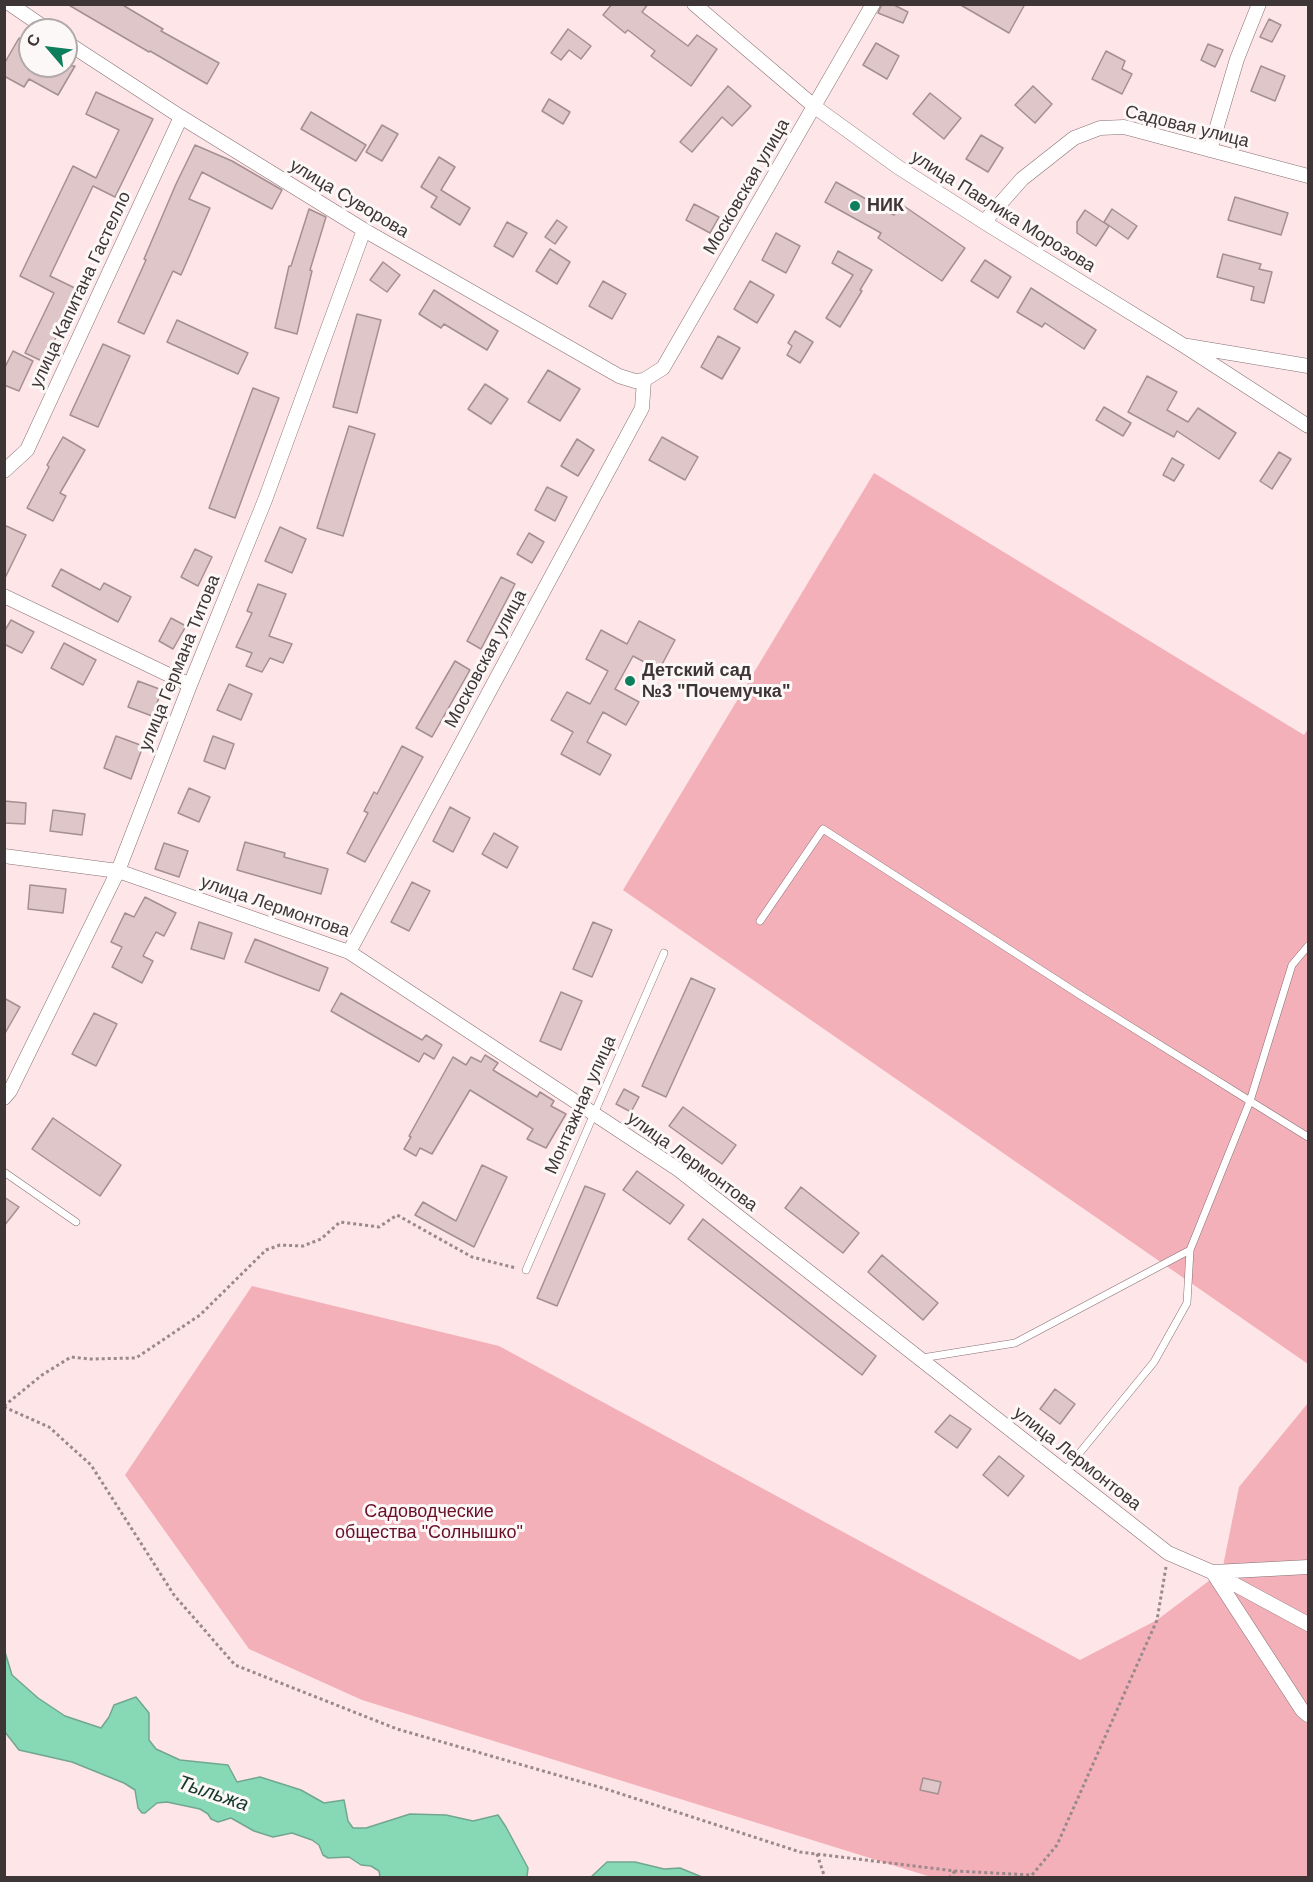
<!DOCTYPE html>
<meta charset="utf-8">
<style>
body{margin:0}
#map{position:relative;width:1313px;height:1882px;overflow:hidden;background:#fee5e8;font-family:Arial,sans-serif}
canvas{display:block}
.frame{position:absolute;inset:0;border:6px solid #3e3536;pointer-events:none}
.north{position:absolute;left:18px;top:18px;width:60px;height:60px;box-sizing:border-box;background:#fdf8f8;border:2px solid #b1aaaa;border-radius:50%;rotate:298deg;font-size:16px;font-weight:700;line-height:24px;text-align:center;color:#3e3536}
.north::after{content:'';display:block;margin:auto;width:21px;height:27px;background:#0d7f5c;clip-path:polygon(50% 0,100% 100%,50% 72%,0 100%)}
</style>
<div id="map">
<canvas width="1313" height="1882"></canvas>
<div class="frame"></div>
<div class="north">С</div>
</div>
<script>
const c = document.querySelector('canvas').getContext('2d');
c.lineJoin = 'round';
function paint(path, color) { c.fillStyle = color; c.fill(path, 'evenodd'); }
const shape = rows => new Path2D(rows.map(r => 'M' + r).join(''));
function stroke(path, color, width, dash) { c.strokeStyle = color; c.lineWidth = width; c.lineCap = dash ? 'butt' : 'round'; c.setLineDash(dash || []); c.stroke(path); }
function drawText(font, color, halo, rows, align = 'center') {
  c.font = font + ' Arial,sans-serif'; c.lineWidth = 6; c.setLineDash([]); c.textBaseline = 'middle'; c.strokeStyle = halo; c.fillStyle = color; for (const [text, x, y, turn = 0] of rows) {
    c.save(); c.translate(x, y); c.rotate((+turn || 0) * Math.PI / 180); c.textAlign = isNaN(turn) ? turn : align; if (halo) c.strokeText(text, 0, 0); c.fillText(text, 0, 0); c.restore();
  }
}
paint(shape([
 [874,473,1304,735,1308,729,1308,1364,623,890],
 [252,1286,499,1346,1080,1660,1157,1620,1222,1571,1239,1487,1308,1403,1308,1877,931,1877,362,1700,249,1649,125,1475]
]), '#f3b0b9');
const water = shape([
 [5,1652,12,1675,38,1698,65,1716,101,1728,109,1717,114,1705,136,1697,149,1713,149,1740,156,1749,180,1760,228,1765,237,1782,260,1777,301,1790,324,1803,344,1800,348,1821,353,1828,366,1828,410,1814,446,1815,473,1821,498,1815,506,1827,528,1868,527,1877,380,1877,379,1871,371,1866,361,1865,349,1857,328,1858,323,1855,319,1845,312,1840,292,1833,273,1837,254,1831,231,1818,218,1822,211,1819,208,1814,200,1809,167,1802,157,1803,145,1813,142,1813,138,1808,135,1790,124,1783,72,1762,19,1750,5,1732,5,1652],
 [607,1862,635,1862,664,1869,680,1868,702,1877,591,1877,607,1862]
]);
paint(water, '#87d8b5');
stroke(water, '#71a78f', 1.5);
const building = shape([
 [67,4,121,4,163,29,161,31,219,63,207,84,150,51,149,52,67,4],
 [612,4,648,4,642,12,688,46,697,35,717,49,691,86,651,56,655,51,628,30,625,33,603,15,612,4],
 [882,4,892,4,908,12,903,23,878,13,882,4],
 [959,4,1025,4,1009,33,959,4],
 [1269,19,1281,25,1272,42,1260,37,1269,19],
 [568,29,591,46,581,59,569,50,561,60,551,53,568,29],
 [19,38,30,44,30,66,75,66,58,95,29,79,24,87,4,76,4,64,19,38],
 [876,43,899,56,887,79,863,65,876,43],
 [1208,44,1223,50,1215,67,1201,60,1208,44],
 [1106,51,1125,61,1122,69,1132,74,1122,94,1092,79,1106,51],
 [1261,66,1285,76,1275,101,1251,91,1261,66],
 [728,86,751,106,732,126,722,117,692,152,680,142,728,86],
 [1033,86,1052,104,1035,123,1015,105,1033,86],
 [96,92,153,119,115,197,93,186,50,276,79,290,44,362,25,353,54,293,20,276,73,166,96,178,119,130,86,114,96,92],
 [930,93,961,118,944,139,913,114,930,93],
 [549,99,570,112,563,124,542,111,549,99],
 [311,112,366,145,356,161,301,129,311,112],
 [382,125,398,134,382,161,366,152,382,125],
 [981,135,1003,148,988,172,966,159,981,135],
 [195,145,232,161,282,190,272,209,202,172,189,199,210,208,181,275,173,271,144,334,118,322,146,260,144,259,176,184,195,145],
 [439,157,455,167,441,190,470,208,460,225,431,207,437,197,421,187,439,157],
 [836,182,894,215,901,204,965,248,942,281,878,238,881,233,825,202,836,182],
 [1235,197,1288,213,1281,235,1228,220,1235,197],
 [694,204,719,217,710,233,686,220,694,204],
 [309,209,326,217,310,270,312,271,297,334,275,328,289,266,291,266,309,209],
 [1112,209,1137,226,1128,239,1104,222,1112,209],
 [1085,210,1109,226,1096,246,1077,233,1077,222,1085,210],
 [557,220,567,227,555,244,545,237,557,220],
 [507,222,527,233,513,257,494,246,507,222],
 [776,233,800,246,786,273,762,260,776,233],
 [550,249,570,262,557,284,536,271,550,249],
 [838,251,872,270,860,290,862,291,840,327,826,318,853,275,832,263,838,251],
 [1223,254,1261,264,1259,269,1272,272,1264,303,1251,300,1254,287,1217,277,1223,254],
 [985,260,1011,277,998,298,971,281,985,260],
 [383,262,400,275,387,292,370,280,383,262],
 [603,281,626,294,612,319,589,306,603,281],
 [750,281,774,295,757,323,734,309,750,281],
 [1031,288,1096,330,1084,349,1045,323,1042,327,1017,312,1031,288],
 [434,290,498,331,487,350,444,324,441,328,419,314,434,290],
 [357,314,381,320,357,413,333,407,357,314],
 [177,320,248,353,238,374,167,342,177,320],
 [795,331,813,342,800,363,787,355,792,346,788,343,795,331],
 [718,336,740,348,722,379,701,367,718,336],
 [103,344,130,356,98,427,70,415,103,344],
 [13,351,33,361,19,391,4,385,4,369,13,351],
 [548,370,580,389,560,421,528,402,548,370],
 [1147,376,1177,392,1167,410,1188,422,1198,408,1236,433,1219,459,1177,431,1174,437,1128,412,1147,376],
 [485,384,508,399,491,424,468,409,485,384],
 [253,388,279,398,235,518,209,508,253,388],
 [1104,407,1131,423,1123,436,1096,420,1104,407],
 [349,426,375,434,343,536,317,528,349,426],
 [63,437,85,450,60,493,66,496,53,521,27,508,49,467,47,465,63,437],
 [662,437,698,457,685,480,649,460,662,437],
 [577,439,594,450,578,476,561,466,577,439],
 [1279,452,1291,459,1272,489,1260,481,1279,452],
 [1172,458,1184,465,1174,481,1163,475,1172,458],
 [547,487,567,497,555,521,535,510,547,487],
 [4,525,26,535,4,580,4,525],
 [280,527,306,539,292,573,265,561,280,527],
 [529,533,544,542,532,563,517,554,529,533],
 [195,549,212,557,198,586,181,577,195,549],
 [61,569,100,590,104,583,131,597,118,622,52,586,61,569],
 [501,577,515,584,481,649,467,641,501,577],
 [258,584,286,594,269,636,292,644,283,663,270,658,262,672,246,666,252,653,236,647,252,613,247,611,258,584],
 [171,618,186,626,173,649,159,641,171,618],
 [11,620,34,632,22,653,4,644,4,632,11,620],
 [639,621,675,640,659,670,633,656,615,689,639,702,626,725,603,712,587,742,611,755,600,775,561,754,573,732,551,720,567,692,590,704,608,671,586,659,601,630,627,644,639,621],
 [64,643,96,660,83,685,51,668,64,643],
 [455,661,470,670,432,737,416,728,455,661],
 [138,681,162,690,152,716,128,707,138,681],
 [229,684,252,694,241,720,217,710,229,684],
 [116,736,143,746,131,779,104,768,116,736],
 [213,736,234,744,225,769,204,761,213,736],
 [402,746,423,757,365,862,347,853,368,813,364,811,374,792,377,794,402,746],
 [189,788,210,797,199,822,178,813,189,788],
 [4,801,26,803,25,824,4,823,4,801],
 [450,807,470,818,453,852,433,841,450,807],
 [53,810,85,814,82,835,50,831,53,810],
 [494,833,518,847,507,868,482,854,494,833],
 [245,842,285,853,284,857,328,869,321,894,237,870,245,842],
 [164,843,188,851,179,877,155,869,164,843],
 [412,882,430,891,409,931,391,922,412,882],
 [30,885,66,889,63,913,28,909,30,885],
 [145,897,176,913,164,936,156,932,143,956,153,961,142,983,112,967,122,947,111,942,125,913,134,917,145,897],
 [199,922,232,933,224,959,191,949,199,922],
 [593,922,612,930,592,977,573,969,593,922],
 [255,939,328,968,319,991,245,962,255,939],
 [691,978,715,989,666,1097,642,1086,691,978],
 [561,992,582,1001,561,1050,540,1041,561,992],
 [341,993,422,1040,426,1035,442,1045,434,1059,424,1053,419,1062,331,1011,341,993],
 [4,998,20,1007,4,1035,4,998],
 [94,1013,117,1024,96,1066,72,1054,94,1013],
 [485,1055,498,1063,493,1070,537,1097,540,1092,554,1101,551,1106,566,1114,546,1148,527,1139,533,1129,470,1090,432,1154,420,1148,416,1156,404,1149,411,1137,409,1136,453,1057,466,1065,471,1057,481,1062,485,1055],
 [624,1089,639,1097,631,1112,616,1104,624,1089],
 [683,1107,736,1145,722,1164,669,1126,683,1107],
 [53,1118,121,1165,100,1196,32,1149,53,1118],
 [482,1165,507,1177,474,1247,415,1215,423,1202,456,1221,482,1165],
 [637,1171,684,1205,670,1224,623,1190,637,1171],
 [585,1186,605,1194,557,1306,537,1298,585,1186],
 [801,1187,859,1233,843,1253,785,1208,801,1187],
 [4,1197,19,1207,4,1226,4,1197],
 [703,1219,876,1356,862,1375,688,1239,703,1219],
 [882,1255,938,1303,923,1320,868,1272,882,1255],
 [1055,1389,1075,1404,1060,1424,1040,1409,1055,1389],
 [950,1415,971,1429,957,1448,935,1432,950,1415],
 [999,1456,1024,1476,1008,1496,983,1475,999,1456],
 [923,1778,941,1782,938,1794,920,1790,923,1778]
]);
paint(building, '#dec6c9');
stroke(building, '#a58f91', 1.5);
const service = shape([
 [760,921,823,829,1080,995,1250,1101,1292,965,1308,946],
 [4,1172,76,1222],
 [526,1270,664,953],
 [922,1358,1015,1343,1190,1250,1250,1101,1308,1137],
 [1064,1472,1154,1362,1187,1303,1190,1250]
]);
const minor = shape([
 [10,4,48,30],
 [694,4,815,107,898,167,984,222,1183,345,1308,426],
 [66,42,181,117,364,230,619,376,635,381,644,380,663,368,873,4],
 [1210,150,1237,59,1259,4],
 [984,222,1022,179,1074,138,1100,128,1124,127,1308,176],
 [1188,346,1308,366],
 [4,471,27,450,181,117],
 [4,596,190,685],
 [4,856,118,871,349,952,679,1170,1168,1553,1212,1572,1308,1624],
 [349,952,642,408,644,380],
 [4,1098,10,1091,118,871,190,685,265,500,364,230],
 [1214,1572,1308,1567],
 [1213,1573,1302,1710,1308,1715]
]);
stroke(service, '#867073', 8);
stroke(minor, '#867073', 15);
stroke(shape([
 [4,1406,42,1375,71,1357,90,1359,136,1358,200,1315,266,1250,280,1245,303,1246,321,1239,340,1222,379,1227,397,1215,472,1257,516,1268],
 [4,1407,49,1427,91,1465,174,1595,235,1665,397,1729,606,1789,800,1852,955,1871,1032,1875,1057,1845,1157,1620,1166,1567],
 [817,1854,825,1878],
 [949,1878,955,1871]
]), '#9a898b', 3, [3, 3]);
stroke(service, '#fff', 7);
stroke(minor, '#fff', 14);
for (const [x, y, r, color] of [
 [855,206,6,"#0d7f5c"],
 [630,681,6,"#0d7f5c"]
]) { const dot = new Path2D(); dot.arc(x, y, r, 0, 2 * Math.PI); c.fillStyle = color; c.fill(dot); stroke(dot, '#fdf8f8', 2); }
drawText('18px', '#3e3536', '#fdf8f8', [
 ["Садовая улица",1187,127,14],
 ["Московская улица",747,187,-60],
 ["улица Суворова",349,199,31],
 ["улица Павлика Морозова",1003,212,32],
 ["улица Капитана Гастелло",81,290,-65],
 ["Московская улица",486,659,-62],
 ["улица Германа Титова",180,663,-68],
 ["улица Лермонтова",275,907,19],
 ["Монтажная улица",581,1105,-66],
 ["улица Лермонтова",692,1162,36],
 ["улица Лермонтова",1077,1459,38]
]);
drawText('bold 18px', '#3e3536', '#fdf8f8', [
 ["НИК",867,206],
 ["Детский сад",642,671],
 ["№3 \"Почемучка\"",642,692]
], 'left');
drawText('18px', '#6a0e2a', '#fdf8f8', [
 ["Садоводческие",429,1512],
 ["общества \"Солнышко\"",429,1533]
]);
drawText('italic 20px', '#153a2c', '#fdf8f8', [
 ["Тыльжа",213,1794,19]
]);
</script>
